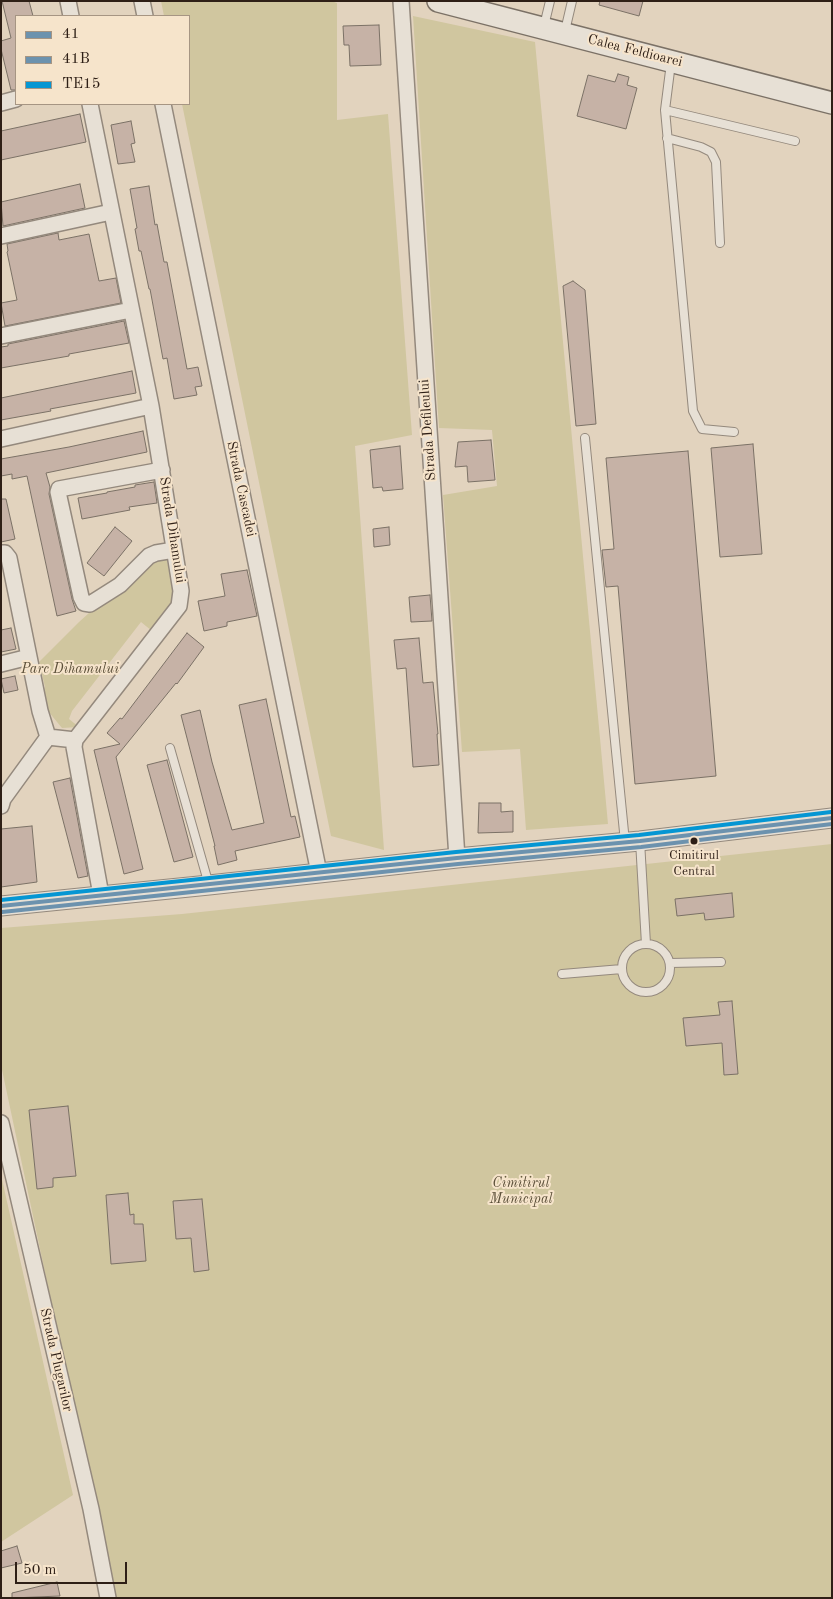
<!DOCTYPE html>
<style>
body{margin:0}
#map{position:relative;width:833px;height:1599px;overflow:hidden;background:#e2d3be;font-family:"Old Standard TT",serif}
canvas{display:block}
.frame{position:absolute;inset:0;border:2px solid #2e1f16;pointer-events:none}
.legend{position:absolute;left:15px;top:15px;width:175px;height:90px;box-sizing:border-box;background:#f6e4cb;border:1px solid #a69583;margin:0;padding:6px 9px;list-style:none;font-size:15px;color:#2e1f16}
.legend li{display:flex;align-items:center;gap:10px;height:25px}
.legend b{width:25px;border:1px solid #a69583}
.scale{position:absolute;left:15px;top:1562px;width:112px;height:22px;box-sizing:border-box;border:2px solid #2e1f16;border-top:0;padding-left:6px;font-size:15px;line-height:18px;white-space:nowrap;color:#2e1f16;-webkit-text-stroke:4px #f6e4cb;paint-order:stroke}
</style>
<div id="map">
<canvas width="833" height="1599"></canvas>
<div class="frame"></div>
<ul class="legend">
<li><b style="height:6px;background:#6c92ae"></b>41</li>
<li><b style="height:6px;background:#6c92ae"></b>41B</li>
<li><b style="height:6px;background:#0596d3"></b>TE15</li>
</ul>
<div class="scale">50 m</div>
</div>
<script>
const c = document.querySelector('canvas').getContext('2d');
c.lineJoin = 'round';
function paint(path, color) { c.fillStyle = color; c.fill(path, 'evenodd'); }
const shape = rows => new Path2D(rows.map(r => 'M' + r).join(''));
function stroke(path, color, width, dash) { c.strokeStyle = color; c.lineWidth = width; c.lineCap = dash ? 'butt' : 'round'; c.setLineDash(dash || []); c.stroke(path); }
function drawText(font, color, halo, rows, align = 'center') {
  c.font = font + ' "Old Standard TT",serif'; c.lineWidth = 4; c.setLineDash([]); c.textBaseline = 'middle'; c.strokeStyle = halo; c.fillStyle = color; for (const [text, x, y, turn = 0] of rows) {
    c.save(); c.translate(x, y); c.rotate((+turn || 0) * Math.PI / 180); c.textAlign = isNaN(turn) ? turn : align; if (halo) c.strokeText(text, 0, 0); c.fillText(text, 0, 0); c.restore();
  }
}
paint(shape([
 [161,1,331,1,337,3,337,120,388,114,412,435,355,446,384,850,331,836,182,104,189,104,189,16,164,16],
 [413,16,535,42,608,824,526,830,520,749,462,752,443,495,497,486,492,430,439,428],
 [166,555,175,603,152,631,141,622,72,711,69,719,79,727,62,728,48,711,41,697,45,687,39,662,79,622,138,569],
 [832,844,832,1598,114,1598,1,1065,1,928,182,914],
 [1,1175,73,1495,1,1542]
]), '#d0c69f');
const building = shape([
 [2,1,29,1,33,16,16,16,16,90,11,90,1,49,1,41,11,38,2,1],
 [600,1,643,1,639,16,599,5,600,1],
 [379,25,381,65,350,66,349,45,344,45,343,26,379,25],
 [618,74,629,77,627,85,637,88,626,129,577,116,588,75,615,82,618,74],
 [80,114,86,142,1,160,1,131,80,114],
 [131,121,135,143,131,144,135,162,118,164,111,125,131,121],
 [80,184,85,208,3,226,1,202,80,184],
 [149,186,155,225,157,224,164,262,167,262,187,369,198,367,202,386,195,387,197,395,174,399,167,358,163,359,150,289,149,289,141,251,139,251,135,229,137,228,130,189,149,186],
 [58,233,59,240,89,234,99,281,116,278,121,303,5,326,1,303,17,300,7,252,8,251,7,244,58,233],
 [573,281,585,290,596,424,576,426,563,286,573,281],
 [124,321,129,343,69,354,69,356,1,368,1,347,8,346,8,344,124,321],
 [132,371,136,393,50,409,51,411,1,420,1,398,132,371],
 [143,431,147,452,46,473,50,487,49,494,72,599,76,611,57,616,27,476,12,479,12,474,1,476,1,459,69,447,143,431],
 [491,440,495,480,468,482,467,466,455,467,458,442,491,440],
 [753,444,762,554,720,557,711,448,753,444],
 [400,446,403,489,383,491,382,487,373,488,370,450,400,446],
 [688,451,716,776,635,784,618,586,606,587,602,550,614,549,606,458,688,451],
 [154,482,157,503,129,507,130,510,82,519,78,498,107,493,107,492,135,487,135,485,154,482],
 [1,499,6,499,15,539,1,542,1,499],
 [115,527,132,541,104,576,87,563,115,527],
 [389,527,390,545,374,547,373,529,389,527],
 [247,570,257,616,227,622,227,626,204,631,198,601,225,596,221,574,247,570],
 [430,595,432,621,411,622,409,597,430,595],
 [11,628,16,649,1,652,1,630,11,628],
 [187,633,204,647,177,684,176,683,116,757,143,869,124,874,94,750,120,744,107,733,120,718,122,719,187,633],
 [419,638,423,683,433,682,438,734,437,734,439,765,413,767,406,668,397,669,394,640,419,638],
 [15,676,18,690,4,693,1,679,15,676],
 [266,699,291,817,295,816,300,837,235,851,237,860,218,865,214,846,215,846,181,715,200,710,212,762,232,830,264,823,239,705,266,699],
 [167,760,193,857,174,862,147,765,167,760],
 [70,778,88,876,78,878,53,782,70,778],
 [479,803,501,803,501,812,513,811,513,832,478,833,479,803],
 [32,826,37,882,1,887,1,829,32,826],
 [732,893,734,917,705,920,704,913,677,916,675,899,732,893],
 [732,1001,738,1074,724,1075,722,1043,686,1046,683,1018,720,1015,718,1002,732,1001],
 [68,1106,76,1176,53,1178,53,1187,37,1189,29,1110,68,1106],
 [128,1193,130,1215,134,1214,134,1224,143,1224,146,1261,111,1264,106,1195,128,1193],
 [202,1199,209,1270,194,1272,191,1238,176,1239,173,1201,202,1199],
 [17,1546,22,1563,1,1568,1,1551,17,1546],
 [57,1582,60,1596,12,1598,12,1593,57,1582]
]);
paint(building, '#c6b2a6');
stroke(building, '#7b7166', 1);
const service = shape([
 [544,26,550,1],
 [565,31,572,1],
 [671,63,665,110,693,411,702,429,734,432],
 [665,110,795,141],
 [667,138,701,147,711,152,716,162,720,243],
 [585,438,625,842],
 [170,748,209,885],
 [640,841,646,944],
 '622 968a24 24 0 1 1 48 0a24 24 0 1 1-48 0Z',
 [670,963,721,962],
 [562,974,622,969]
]);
const minor = shape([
 [68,1,71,16],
 [142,1,145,16],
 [401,1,457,858],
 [1,103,16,99],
 [90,104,151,406,181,591,179,606,75,740,74,747,101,895],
 [163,104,319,873],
 [1,236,111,212],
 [1,336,131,310],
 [1,439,151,406],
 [162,470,59,489,58,492,81,597,84,603,90,604,120,585,149,556,156,553,174,550],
 [1,553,5,553,9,558,40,711,48,737],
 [1,664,29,657],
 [1,806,3,799,48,737,75,740],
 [1,1123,91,1509,108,1598]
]);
const tertiary = shape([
 [1,906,209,885,457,858,640,841,832,818]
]);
const secondary = shape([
 [438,1,832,103]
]);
stroke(service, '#94897d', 10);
stroke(minor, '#94897d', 18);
stroke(tertiary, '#94897d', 21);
stroke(secondary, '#7b7166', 24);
stroke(service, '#e7e0d5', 8);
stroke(minor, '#e7e0d5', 15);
stroke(tertiary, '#e7e0d5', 19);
stroke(secondary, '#e7e0d5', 21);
stroke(shape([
 [1,906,457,858,640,841,832,818]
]), '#6c92ae', 4);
stroke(shape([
 [2,912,458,864,641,847,832,824]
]), '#6c92ae', 4);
stroke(shape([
 [1,900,456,852,639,835,831,812]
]), '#0596d3', 4);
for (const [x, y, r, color] of [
 [694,841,4.5,"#2e1f16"]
]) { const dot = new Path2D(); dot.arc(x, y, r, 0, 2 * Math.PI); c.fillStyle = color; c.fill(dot); stroke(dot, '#f6e4cb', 2); }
drawText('13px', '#2e1f16', '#f6e4cb', [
 ["Cimitirul",694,856],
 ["Central",694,872]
]);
drawText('14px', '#2e1f16', '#f6e4cb', [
 ["Calea Feldioarei",635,51,14],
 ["Strada Defileului",428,430,-94],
 ["Strada Cascadei",241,489,78],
 ["Strada Dihamului",172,530,81],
 ["Strada Plugarilor",56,1360,77]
]);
drawText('italic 14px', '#5a4e38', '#f6e4cb', [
 ["Parc Dihamului",70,669],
 ["Cimitirul",521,1183],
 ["Municipal",521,1199]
]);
</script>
